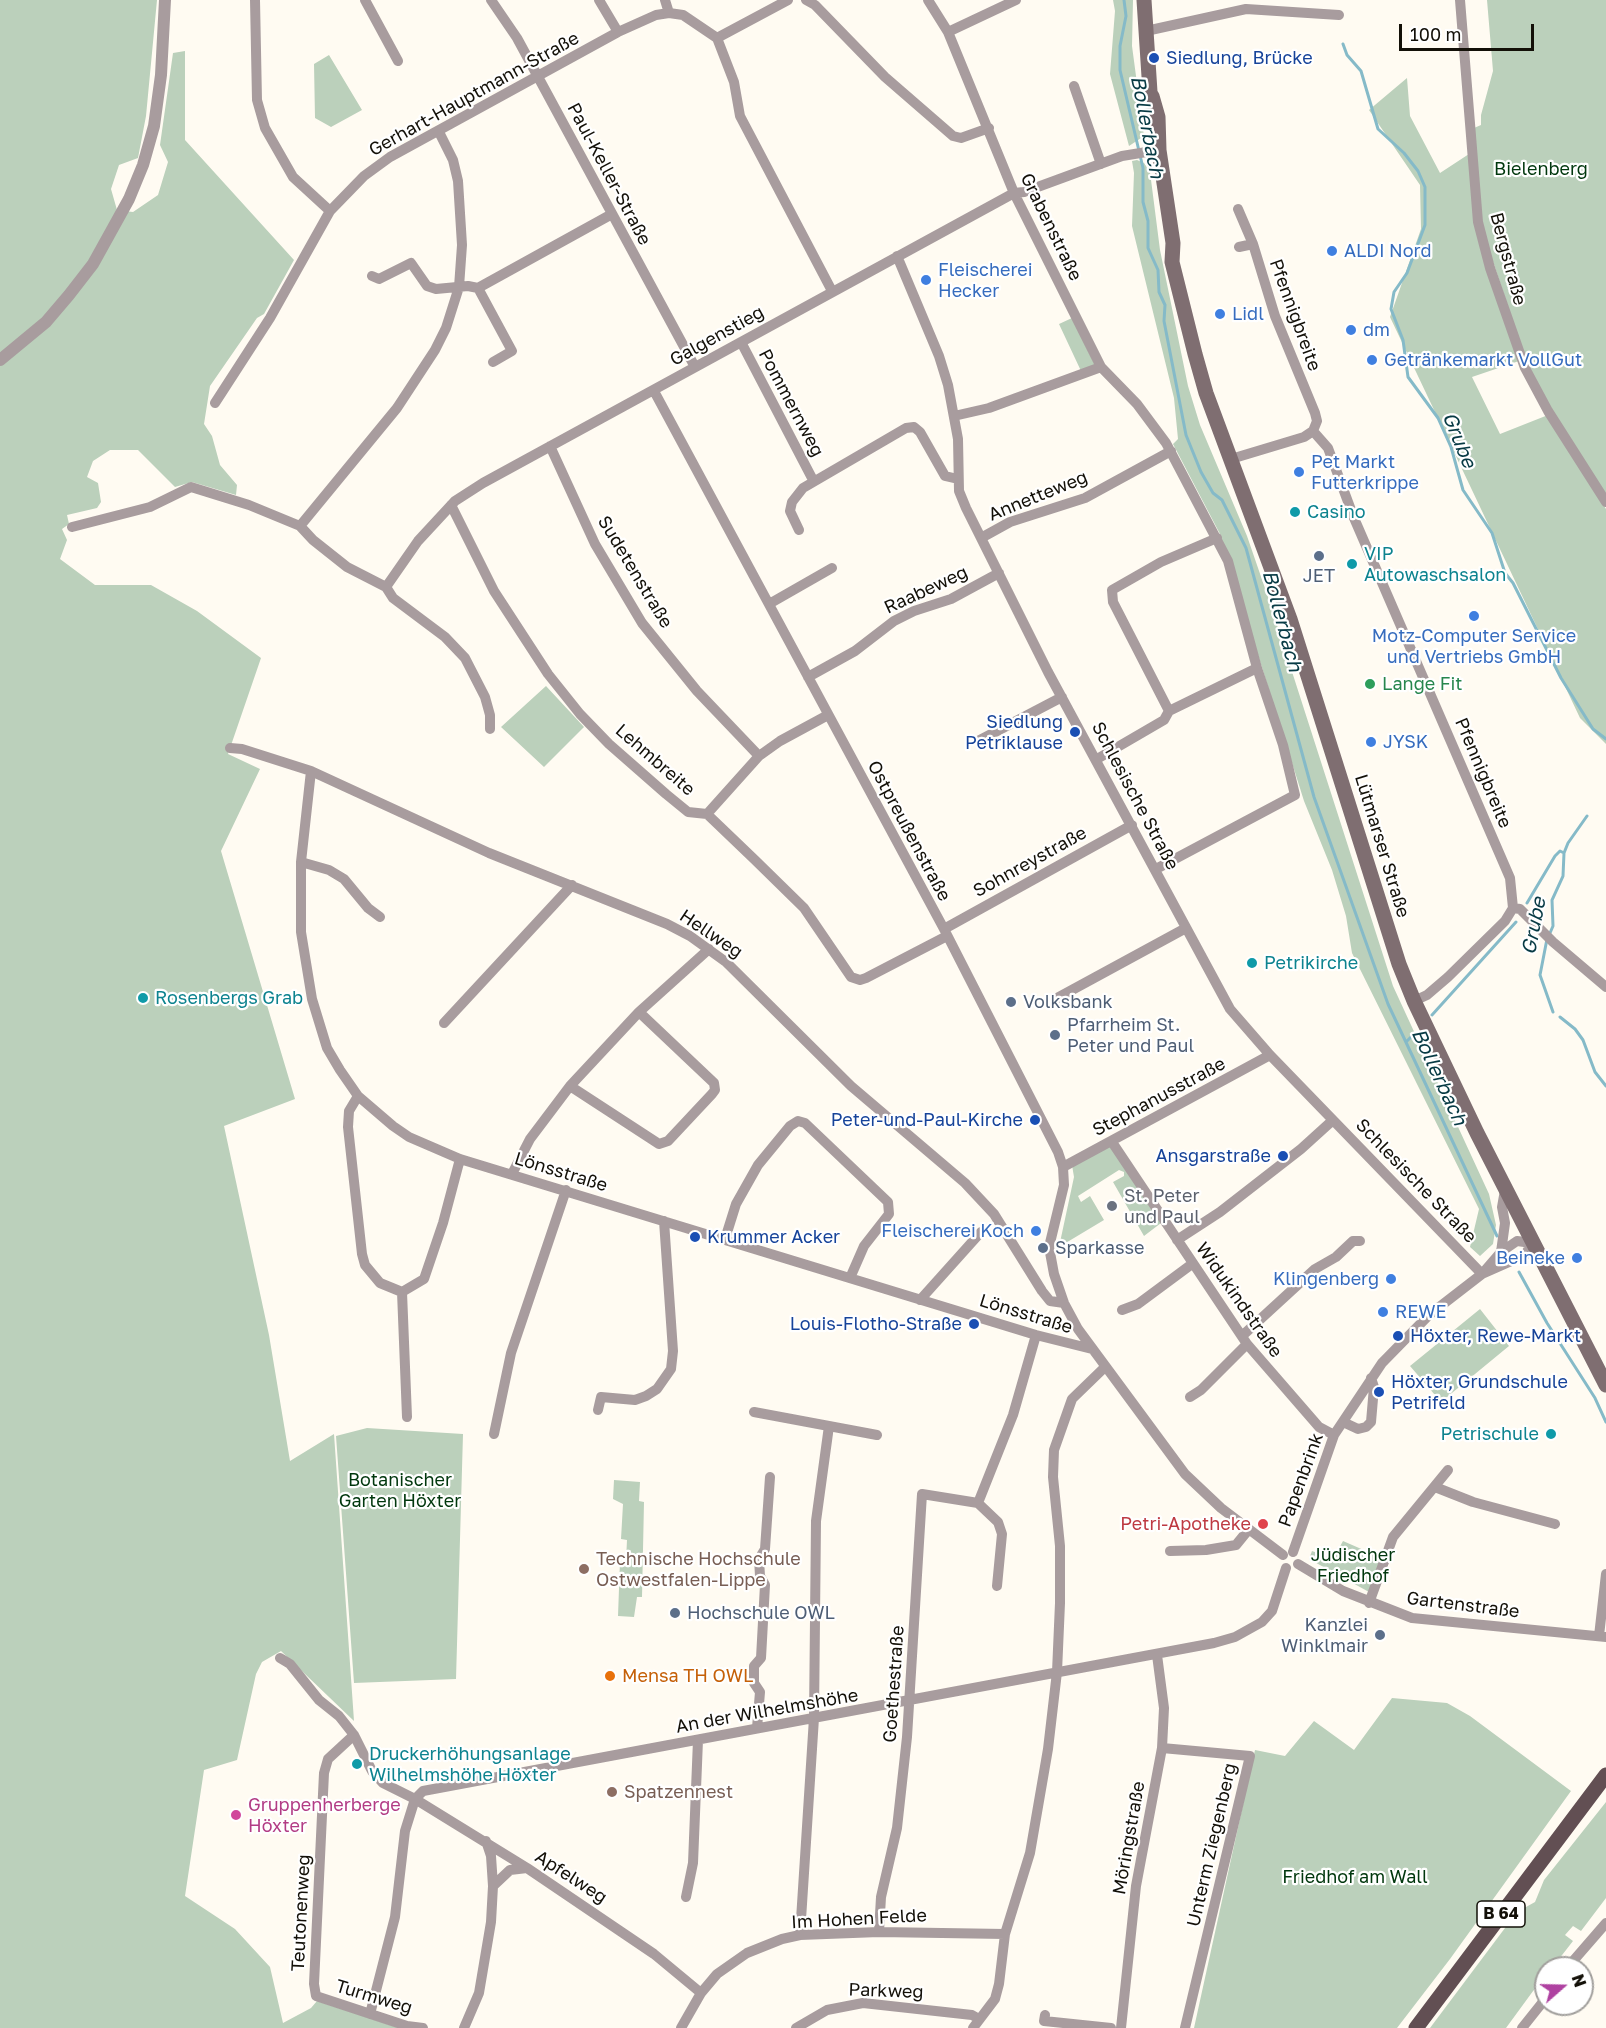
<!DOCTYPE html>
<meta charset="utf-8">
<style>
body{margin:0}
#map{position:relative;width:1606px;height:2028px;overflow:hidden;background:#fffbf2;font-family:"Golos Text",sans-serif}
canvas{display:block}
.north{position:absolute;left:1534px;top:1956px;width:60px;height:60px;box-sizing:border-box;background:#fff;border:2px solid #a19f9c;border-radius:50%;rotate:70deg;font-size:16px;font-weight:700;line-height:24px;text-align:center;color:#131008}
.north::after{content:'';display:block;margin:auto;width:21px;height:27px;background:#af42a1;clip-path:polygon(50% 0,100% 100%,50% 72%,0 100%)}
.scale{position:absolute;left:1399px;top:24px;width:135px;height:27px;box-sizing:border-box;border:3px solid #131008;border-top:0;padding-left:8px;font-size:18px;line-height:21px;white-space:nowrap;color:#131008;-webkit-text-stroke:4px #fff;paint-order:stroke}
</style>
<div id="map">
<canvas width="1606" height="2028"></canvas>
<div class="north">N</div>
<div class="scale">100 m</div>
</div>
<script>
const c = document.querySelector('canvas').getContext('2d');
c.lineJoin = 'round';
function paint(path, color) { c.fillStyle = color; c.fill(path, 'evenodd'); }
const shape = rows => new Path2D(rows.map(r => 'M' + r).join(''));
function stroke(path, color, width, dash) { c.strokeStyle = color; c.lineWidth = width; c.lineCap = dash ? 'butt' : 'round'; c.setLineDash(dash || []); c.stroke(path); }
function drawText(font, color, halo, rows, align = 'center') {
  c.font = font + ' "Golos Text",sans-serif'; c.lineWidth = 4.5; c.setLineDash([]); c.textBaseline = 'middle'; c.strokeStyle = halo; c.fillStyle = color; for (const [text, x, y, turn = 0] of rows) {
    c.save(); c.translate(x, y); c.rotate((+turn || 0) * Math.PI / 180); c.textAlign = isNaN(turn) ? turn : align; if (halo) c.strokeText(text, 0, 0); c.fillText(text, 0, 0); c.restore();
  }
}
paint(shape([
 [0,0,157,0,146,116,138,158,119,165,111,189,117,210,133,212,158,195,168,162,160,145,173,53,185,51,185,140,294,260,264,314,257,318,210,386,204,424,212,436,220,465,237,485,236,495,192,482,175,487,138,450,110,450,93,461,87,477,98,483,101,502,97,508,67,515,69,524,62,529,67,540,60,559,95,585,151,585,197,611,261,658,228,754,260,769,221,851,295,1099,224,1126,269,1335,290,1461,334,1434,354,1721,281,1651,262,1662,256,1674,237,1760,204,1770,185,1896,235,1929,270,1967,283,2023,311,2008,317,2001,399,2028,0,2028],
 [1113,0,1133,0,1132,46,1144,136,1129,146,1110,74,1115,11],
 [1487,0,1606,0,1606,499,1535,386,1481,226,1474,128,1481,125,1481,115,1493,71],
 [329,55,362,110,331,127,315,118,314,64],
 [1407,78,1410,116,1440,173,1469,154,1474,222,1519,361,1472,377,1500,434,1548,415,1606,509,1606,744,1580,718,1390,317,1421,229,1420,185,1369,110],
 [1137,160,1144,163,1150,172,1160,250,1188,386,1200,425,1247,536,1268,597,1393,986,1489,1194,1496,1225,1493,1244,1480,1256,1470,1247,1479,1209,1352,953,1346,916,1332,870,1304,801,1220,534,1173,444,1178,439,1174,398,1132,226,1134,173,1132,161],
 [1072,318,1095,365,1081,371,1059,324],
 [546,686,584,727,544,767,501,727],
 [1111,1146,1161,1223,1144,1236,1113,1182,1124,1176,1124,1172,1119,1170,1078,1196,1081,1202,1090,1196,1104,1220,1059,1247,1074,1177,1072,1165],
 [1480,1309,1509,1346,1441,1402,1410,1366],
 [367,1428,463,1434,456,1679,354,1683,336,1436],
 [614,1480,640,1482,639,1501,644,1502,642,1597,637,1597,634,1617,618,1616,620,1561,626,1561,627,1540,621,1539,623,1504,613,1499],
 [1343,1541,1382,1558,1369,1592,1309,1559,1312,1551,1333,1559],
 [1392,1698,1447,1703,1470,1716,1571,1791,1450,1959,1397,2028,1194,2028,1255,1750,1285,1756,1314,1721,1354,1750],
 [1606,1802,1606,1898,1581,1931,1573,1926,1565,1935,1573,1941,1552,1968,1546,1968,1546,1976,1537,1982,1536,1987,1506,2028,1430,2028,1517,1912,1535,1902,1544,1880]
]), '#bbd0bb');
stroke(shape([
 [1124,0,1126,16,1120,46,1120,70,1143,168,1143,202,1148,221,1148,248,1158,270,1159,292,1165,305,1164,321,1186,435,1201,472,1213,493,1222,500,1246,548,1314,797,1388,1004,1497,1236],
 [1343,44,1347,55,1361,71,1378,129,1404,153,1418,171,1425,187,1425,225,1407,273,1394,292,1391,309,1403,340,1408,377,1438,418,1451,447,1463,490,1492,533,1505,573,1513,583,1561,678,1593,729,1606,739],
 [1527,903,1555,856,1560,851,1564,853],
 [1550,933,1553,926,1552,900,1563,876,1564,853,1568,843,1587,816],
 [1547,939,1540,975,1553,1012],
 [1432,1015,1516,922],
 [1560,1017,1575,1029,1583,1040,1595,1072,1606,1086],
 [1406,1042,1414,1034],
 [1519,1272,1547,1323,1595,1398,1606,1422]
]), '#85bac8', 3);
stroke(shape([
 [255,0,257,100,265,128,293,177,330,211],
 [365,0,398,61],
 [491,0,517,38,695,367],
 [599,0,618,32],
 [665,0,669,13],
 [806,0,815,5,885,77,953,136,961,138,989,128],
 [928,0,948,32,1014,193,1101,367,1137,404,1166,443,1228,561,1257,668,1283,745,1295,795,1156,869],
 [1460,0,1478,222,1490,268,1525,368,1548,411,1606,502],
 [1146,31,1246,9,1339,15],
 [948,32,1016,0],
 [717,38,788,0],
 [1074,86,1101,164],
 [1238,209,1253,244],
 [1239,247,1253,244,1275,316,1315,413,1317,421,1313,431],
 [897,256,939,356,948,385,958,439,959,491,966,508,1048,672,1230,1009,1270,1055,1482,1274],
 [372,276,379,279,411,263,427,286,436,289,468,286,478,288,512,351,493,362],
 [478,288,612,214],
 [741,342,813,480],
 [654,391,944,929,1058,1152,1063,1167,1064,1185,1049,1247,1054,1274,1064,1303,1078,1329,1185,1474,1221,1508,1283,1555],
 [215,403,270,318,330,211,364,176,390,157,618,32,656,15,669,13,683,15,717,38,734,82,740,116,832,291],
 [954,416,989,408,1101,367],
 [550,446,595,544,642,623,697,691,759,756],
 [1231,459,1304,437,1313,431,1328,448,1354,518,1510,878,1513,908,1505,921,1448,977,1427,995,1414,1001],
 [451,505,494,591,548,674,580,714,609,744,666,794,688,812,707,814,755,860,804,908,851,977,860,980,866,978,947,936],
 [300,526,397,408,435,350,446,328,459,287,462,245,458,181,453,160,439,132],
 [72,527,150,507,191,487,249,505,300,526,313,540,347,567,386,587,393,598,445,637,465,658,485,697,490,715,490,729],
 [799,530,790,511,792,502,803,488,906,428,914,427,920,432,945,476,958,479],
 [981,538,1010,522,1085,498,1171,451],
 [386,587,418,541,455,501,483,483,1014,193,1024,192,1122,156,1159,150],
 [769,604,832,568],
 [808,677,855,651,894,621,914,611,951,599,999,573],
 [1169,711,1257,668],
 [978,741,1062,697],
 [230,748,242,749,311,771,489,853,667,924,690,936,726,962,851,1086,965,1183,994,1214,1042,1291,1050,1301,1064,1303],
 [1097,759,1164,720,1169,711,1113,602,1112,590,1161,562,1217,538],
 [311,771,301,862,301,932,312,999,327,1048,340,1070,358,1096,393,1126,409,1137,460,1159,1036,1335,1092,1349],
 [707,814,759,756,780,741,828,715],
 [301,862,329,870,344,879,368,908,380,917],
 [1513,908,1520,909,1553,942,1606,987],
 [944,929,1132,825],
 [1048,1003,1186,928],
 [444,1023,572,885],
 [570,1086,659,1144,668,1141,712,1094,715,1090,714,1083,639,1012],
 [358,1096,349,1111,348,1127,362,1254,365,1265,380,1283,402,1292,424,1279,443,1223,460,1159],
 [1112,1142,1247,1344,1319,1427,1334,1435],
 [1063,1167,1270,1055],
 [512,1174,530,1139,570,1086,639,1012,709,949],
 [725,1239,736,1204,758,1165,790,1126,798,1121,805,1123,888,1202,889,1214,864,1246,850,1278],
 [1177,1240,1220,1212,1301,1149,1333,1120],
 [1501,1252,1505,1223,1502,1207,1505,1190],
 [402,1292,407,1417],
 [920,1300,981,1232],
 [1122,1310,1138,1304,1192,1264],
 [1242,1336,1315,1269,1336,1257,1353,1241,1360,1241],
 [1190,1397,1201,1390,1247,1344],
 [598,1410,601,1397,635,1400,646,1396,657,1389,671,1369,673,1351,664,1221],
 [754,1412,877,1435],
 [1343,1422,1358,1429,1366,1427,1371,1422,1374,1387,1371,1378],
 [494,1434,511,1353,566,1190],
 [1435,1487,1473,1502,1555,1524],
 [1170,1551,1206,1550,1236,1545,1249,1529],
 [1293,1552,1334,1435,1382,1363,1429,1315,1482,1274,1501,1252,1517,1241,1532,1243,1525,1255,1482,1274],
 [1298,1564,1343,1591,1412,1618,1606,1637],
 [997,1586,1002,1534,998,1522,978,1503,1013,1415,1036,1335],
 [1369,1603,1393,1537,1448,1470],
 [1599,1636,1606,1574],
 [280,1658,290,1664,319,1700,339,1716,354,1735,372,1771,383,1783,415,1799,527,1868,654,1954,701,1993],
 [757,1728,760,1692,754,1683,754,1666,761,1658,765,1585,760,1576,759,1559,765,1549,770,1477],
 [354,1735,328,1759,324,1773,314,1984,316,1996,407,2026,423,2028],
 [1162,1748,1250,1756,1185,2028],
 [486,1841,491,1856,493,1886],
 [686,1897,693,1863,698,1740],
 [879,1932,881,1897,897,1828,907,1737,922,1494,978,1503],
 [800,1935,814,1718,816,1521,829,1426],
 [1567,1968,1606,1923],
 [370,2014,395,1917,405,1831,415,1799,423,1791,1214,1643,1235,1637,1262,1622,1272,1611,1286,1568],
 [1045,2015,1044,2021,1111,2028],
 [464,2028,479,1993,491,1922,493,1886,510,1870,527,1868],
 [681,2028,701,1993,717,1974,747,1953,782,1939,800,1935,879,1932,1005,1934],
 [796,2028,827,2010,863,2003,972,2015,979,2019],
 [973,2028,995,1999,999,1984,1005,1934,1030,1853,1048,1749,1057,1672,1060,1603,1060,1546,1053,1477,1054,1450,1072,1399,1105,1367],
 [1121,2028,1136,1886,1162,1748,1164,1708,1157,1655],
 [1522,2028,1546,1998]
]), '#a89c9e', 10);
stroke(shape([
 [0,360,46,322,69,295,93,264,129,199,143,165,154,126,161,75,165,0]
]), '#a89c9e', 12);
stroke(shape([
 [1144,0,1151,107],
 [1152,96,1158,117,1159,150,1173,243,1172,262,1195,354,1206,393,1290,619,1399,964,1414,1001,1477,1133,1606,1385]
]), '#7f6e71', 15);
stroke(shape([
 [1416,2028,1606,1775]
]), '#624f53', 15);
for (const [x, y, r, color] of [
 [1154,58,6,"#1a4fb4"],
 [1332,251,6,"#3f7fe0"],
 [926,280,6,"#3f7fe0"],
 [1220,314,6,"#3f7fe0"],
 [1351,330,6,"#3f7fe0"],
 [1372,360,6,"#3f7fe0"],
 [1299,472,6,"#3f7fe0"],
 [1295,512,6,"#0f9aa8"],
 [1319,556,6,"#5c6f8a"],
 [1352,564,6,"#0f9aa8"],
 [1474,616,6,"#3f7fe0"],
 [1370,684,6,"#2e9e5b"],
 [1075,732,6,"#1a4fb4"],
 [1371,742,6,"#3f7fe0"],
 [1252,963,6,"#0f9aa8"],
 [143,998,6,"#0f9aa8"],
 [1011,1002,6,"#5c6f8a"],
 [1055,1035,6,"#5c6f8a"],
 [1035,1120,6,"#1a4fb4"],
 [1283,1156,6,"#1a4fb4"],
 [1112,1206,6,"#6b7280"],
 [1036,1231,6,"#3f7fe0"],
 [695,1237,6,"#1a4fb4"],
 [1043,1248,6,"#5c6f8a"],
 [1577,1258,6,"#3f7fe0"],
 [1391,1279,6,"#3f7fe0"],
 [1383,1312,6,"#3f7fe0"],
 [974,1324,6,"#1a4fb4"],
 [1398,1336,6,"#1a4fb4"],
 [1379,1392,6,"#1a4fb4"],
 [1551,1434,6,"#0f9aa8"],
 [1263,1524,6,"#e0444e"],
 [584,1569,6,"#8d6e63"],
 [675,1613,6,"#5c6f8a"],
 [1380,1635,6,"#5c6f8a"],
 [610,1676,6,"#e8710a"],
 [357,1764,6,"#0f9aa8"],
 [612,1792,6,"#8d6e63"],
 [236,1815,6,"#d1479c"]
]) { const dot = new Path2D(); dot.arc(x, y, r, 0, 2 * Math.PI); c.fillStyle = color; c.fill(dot); stroke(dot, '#fff', 2); }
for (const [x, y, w] of [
 [1501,1914,48]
]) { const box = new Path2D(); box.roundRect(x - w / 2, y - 13, w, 26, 4.5); c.fillStyle = '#fff'; c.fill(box); stroke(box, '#131008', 1.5); }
drawText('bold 16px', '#131008', null, [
 ["B 64",1501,1914]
]);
drawText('18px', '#164399', '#fff', [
 ["Siedlung, Brücke",1166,58],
 ["Siedlung",1063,722,"right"],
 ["Petriklause",1063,743,"right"],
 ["Peter-und-Paul-Kirche",1023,1120,"right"],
 ["Ansgarstraße",1271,1156,"right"],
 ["Krummer Acker",707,1237],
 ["Louis-Flotho-Straße",962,1324,"right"],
 ["Höxter, Rewe-Markt",1410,1336],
 ["Höxter, Grundschule",1391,1382],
 ["Petrifeld",1391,1403]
], 'left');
drawText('18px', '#131008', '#fff', [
 ["Gerhart-Hauptmann-Straße",474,94,-29],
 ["Paul-Keller-Straße",609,174,62],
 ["Grabenstraße",1051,227,64],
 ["Bergstraße",1508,259,75],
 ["Pfennigbreite",1295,315,70],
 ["Galgenstieg",717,336,-29],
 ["Pommernweg",791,403,62],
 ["Annetteweg",1038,496,-22],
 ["Sudetenstraße",635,572,59],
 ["Raabeweg",926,590,-25],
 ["Lehmbreite",655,760,41],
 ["Pfennigbreite",1483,773,67],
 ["Schlesische Straße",1135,796,62],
 ["Ostpreußenstraße",909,831,62],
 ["Lütmarser Straße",1382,846,73],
 ["Sohnreystraße",1030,862,-29],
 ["Hellweg",711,934,34],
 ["Stephanusstraße",1159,1097,-28],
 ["Lönsstraße",561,1172,17],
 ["Schlesische Straße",1416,1181,46],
 ["Widukindstraße",1239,1300,55],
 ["Lönsstraße",1026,1314,17],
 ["Papenbrink",1301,1480,-70],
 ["Gartenstraße",1463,1605,7],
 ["Goethestraße",894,1684,-86],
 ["An der Wilhelmshöhe",767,1711,-10],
 ["Möringstraße",1129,1838,-80],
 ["Unterm Ziegenberg",1212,1845,-77],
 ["Apfelweg",571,1877,33],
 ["Teutonenweg",301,1913,-87],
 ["Im Hohen Felde",859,1919,-3],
 ["Parkweg",886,1991,2],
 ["Turmweg",374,1997,17]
]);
drawText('18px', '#00370d', '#fff', [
 ["Bielenberg",1541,169],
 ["Botanischer",400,1480],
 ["Garten Höxter",400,1501],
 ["Jüdischer",1353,1555],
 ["Friedhof",1353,1576],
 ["Friedhof am Wall",1355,1877]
]);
drawText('18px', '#366cbe', '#fff', [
 ["ALDI Nord",1344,251],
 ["Fleischerei",938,270],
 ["Hecker",938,291],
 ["Lidl",1232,314],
 ["dm",1363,330],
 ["Getränkemarkt VollGut",1384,360],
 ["Pet Markt",1311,462],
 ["Futterkrippe",1311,483],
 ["Motz-Computer Service",1474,636,"center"],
 ["und Vertriebs GmbH",1474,657,"center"],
 ["JYSK",1383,742],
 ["Fleischerei Koch",1024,1231,"right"],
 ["Beineke",1565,1258,"right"],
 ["Klingenberg",1379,1279,"right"],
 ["REWE",1395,1312]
], 'left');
drawText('18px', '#0d838f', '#fff', [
 ["Casino",1307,512],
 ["VIP",1364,554],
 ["Autowaschsalon",1364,575],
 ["Petrikirche",1264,963],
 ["Rosenbergs Grab",155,998],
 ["Petrischule",1539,1434,"right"],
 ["Druckerhöhungsanlage",369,1754],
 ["Wilhelmshöhe Höxter",369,1775]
], 'left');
drawText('18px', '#4e5e75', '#fff', [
 ["JET",1319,576,"center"],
 ["Volksbank",1023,1002],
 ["Pfarrheim St.",1067,1025],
 ["Peter und Paul",1067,1046],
 ["Sparkasse",1055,1248],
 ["Hochschule OWL",687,1613],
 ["Kanzlei",1368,1625,"right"],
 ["Winklmair",1368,1646,"right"]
], 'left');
drawText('18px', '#27864d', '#fff', [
 ["Lange Fit",1382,684]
], 'left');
drawText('18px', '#5b616d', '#fff', [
 ["St. Peter",1124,1196],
 ["und Paul",1124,1217]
], 'left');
drawText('18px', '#be3a42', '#fff', [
 ["Petri-Apotheke",1251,1524]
], 'right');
drawText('18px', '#785e54', '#fff', [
 ["Technische Hochschule",596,1559],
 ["Ostwestfalen-Lippe",596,1580],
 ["Spatzennest",624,1792]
], 'left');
drawText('18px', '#c56008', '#fff', [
 ["Mensa TH OWL",622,1676]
], 'left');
drawText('18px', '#b23c85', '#fff', [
 ["Gruppenherberge",248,1805],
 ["Höxter",248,1826]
], 'left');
drawText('italic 20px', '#073a44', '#fff', [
 ["Bollerbach",1147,127,79],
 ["Grube",1459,440,68],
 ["Bollerbach",1282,621,75],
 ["Grube",1534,926,-79],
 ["Bollerbach",1439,1077,65]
]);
</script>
